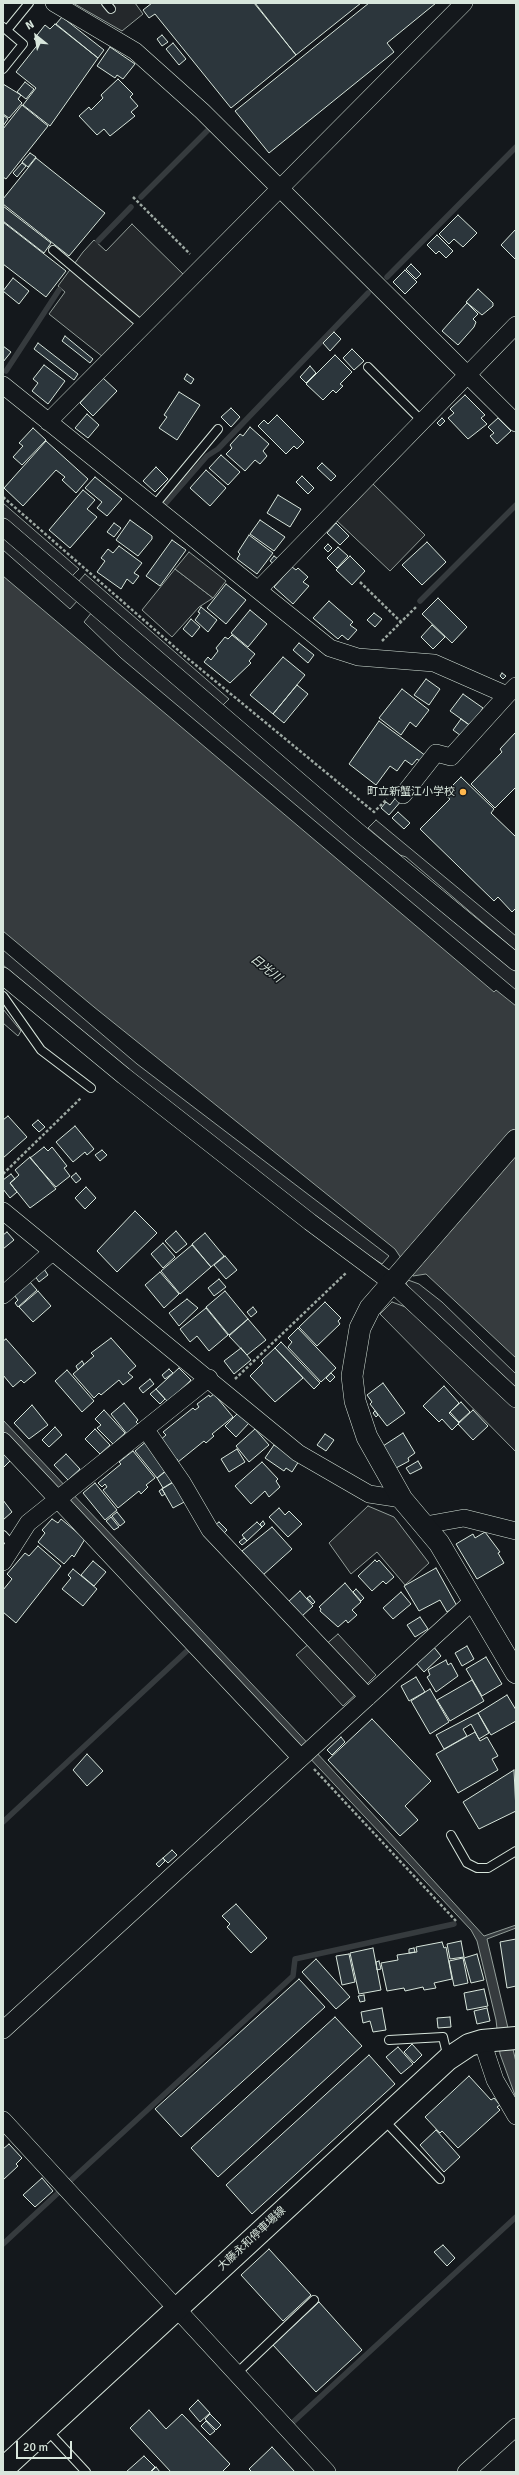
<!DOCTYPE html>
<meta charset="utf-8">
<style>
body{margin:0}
#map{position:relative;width:519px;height:2475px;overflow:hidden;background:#14181c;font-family:Signika,sans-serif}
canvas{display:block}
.frame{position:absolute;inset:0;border:4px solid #d8e6dc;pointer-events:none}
.north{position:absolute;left:16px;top:16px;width:40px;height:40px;-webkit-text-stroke:3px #14181c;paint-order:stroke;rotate:330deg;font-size:11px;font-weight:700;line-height:16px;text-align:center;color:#d8e6dc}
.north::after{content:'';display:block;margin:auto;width:14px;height:18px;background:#d8e6dc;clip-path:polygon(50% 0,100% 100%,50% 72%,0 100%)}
.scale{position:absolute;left:16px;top:2441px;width:56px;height:18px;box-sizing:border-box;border:2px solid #d8e6dc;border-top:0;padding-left:5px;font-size:12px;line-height:14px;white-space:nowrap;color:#d8e6dc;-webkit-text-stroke:3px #14181c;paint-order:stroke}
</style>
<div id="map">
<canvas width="519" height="2475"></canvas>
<div class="frame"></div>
<div class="north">N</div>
<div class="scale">20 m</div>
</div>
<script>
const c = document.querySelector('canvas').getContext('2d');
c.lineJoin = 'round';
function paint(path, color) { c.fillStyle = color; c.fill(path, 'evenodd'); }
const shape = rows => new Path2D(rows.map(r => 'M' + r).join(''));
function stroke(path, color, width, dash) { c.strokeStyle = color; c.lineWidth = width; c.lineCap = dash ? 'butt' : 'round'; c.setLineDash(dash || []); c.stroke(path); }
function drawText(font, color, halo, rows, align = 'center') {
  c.font = font + ' Signika,"Noto Sans JP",sans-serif'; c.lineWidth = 3; c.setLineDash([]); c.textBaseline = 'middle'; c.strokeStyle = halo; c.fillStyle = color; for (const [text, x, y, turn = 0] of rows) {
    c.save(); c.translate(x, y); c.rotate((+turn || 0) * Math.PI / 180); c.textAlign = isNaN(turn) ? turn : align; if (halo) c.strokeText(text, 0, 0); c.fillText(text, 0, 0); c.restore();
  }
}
const green = shape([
 [3,503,79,569,72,576,3,517,3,503],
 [3,536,78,600,70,609,3,550,3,536],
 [175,569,213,598,199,607,172,637,142,610,175,569],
 [85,574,229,699,223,705,78,582,85,574],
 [92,612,516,972,516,990,121,658,84,622,92,612],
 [376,820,516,936,516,951,406,857,400,855,368,828,376,820],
 [3,950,137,1064,389,1256,382,1264,352,1245,129,1072,3,965,3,950],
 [3,1009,21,1031,18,1036,3,1023,3,1009],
 [408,1280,419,1284,442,1302,516,1374,516,1393,413,1295,406,1283,408,1280],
 [392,1302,411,1309,516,1408,516,1452,380,1314,392,1302]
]);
paint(green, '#202428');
stroke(green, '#939e99', 1);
const parking = shape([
 [73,3,135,3,143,14,122,31,73,3],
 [132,224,184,275,103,357,49,314,65,292,58,286,83,252,94,240,106,251,132,224],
 [372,483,425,535,390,571,336,520,372,483],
 [189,552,226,581,213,598,175,569,189,552],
 [368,1506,394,1517,429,1563,405,1585,377,1552,351,1574,329,1543,368,1506],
 [338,1634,376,1675,363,1688,324,1646,338,1634],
 [311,1642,358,1692,343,1706,296,1655,311,1642]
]);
paint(parking, '#24282b');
stroke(parking, '#939e99', 1);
const water = shape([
 [3,576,494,992,496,990,516,1006,516,1358,426,1274,413,1276,395,1249,94,1007,3,931,3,576],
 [3,1420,316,1752,484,1936,516,1925,516,1928,487,1939,516,2062,516,2098,500,2054,496,2020,477,1941,471,1930,3,1431,3,1420]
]);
paint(water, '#363b3e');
stroke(water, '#939e99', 1);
stroke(shape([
 [141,197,209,129],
 [98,241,131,207],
 [387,277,516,147],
 [6,371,59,290],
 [166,503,207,456,218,449,368,293],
 [420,601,516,505],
 [3,1822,189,1649],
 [69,2182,293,1976,295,1959,454,1924],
 [3,2244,58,2193],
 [292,2423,516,2217]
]), '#363b3e', 5.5);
const building = shape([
 [152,3,254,3,296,55,231,108,155,14,149,18,143,10,152,3],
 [255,3,361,3,296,55,255,3],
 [369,3,436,3,387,43,394,52,269,153,235,111,369,3],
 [62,17,104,50,98,58,56,24,62,17],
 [55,24,98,58,50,126,23,105,36,88,16,72,39,43,34,39,45,25,50,29,55,24],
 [162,35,168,42,162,46,157,39,162,35],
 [173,43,186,59,179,65,166,49,173,43],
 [110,47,135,64,123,79,117,75,115,78,97,66,110,47],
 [118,79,133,94,130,97,138,106,131,112,135,116,110,136,104,129,97,135,79,116,89,107,91,110,103,98,101,95,118,79],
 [25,82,34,89,26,99,17,92,25,82],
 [3,84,21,95,18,99,22,103,9,118,3,114,3,84],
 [22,105,48,126,6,179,3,177,3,129,22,105],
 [3,115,8,119,3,126,3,115],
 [30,153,36,157,28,167,22,162,30,153],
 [36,158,105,213,69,256,3,204,3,199,36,158],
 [22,163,26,166,17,177,13,173,22,163],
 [3,206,51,243,44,253,3,221,3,206],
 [458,215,477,233,463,247,454,239,449,244,439,234,458,215],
 [3,222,66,271,46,297,3,264,3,222],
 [516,229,516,260,501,245,516,229],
 [437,235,453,251,446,258,439,251,436,254,427,245,437,235],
 [411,264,421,274,416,279,406,269,411,264],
 [405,270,417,282,405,294,393,282,405,270],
 [13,278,29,291,19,304,3,291,13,278],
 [478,289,493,303,493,306,482,315,466,302,478,289],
 [467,303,478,314,473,319,476,322,474,327,458,345,442,331,467,303],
 [334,332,341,339,330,351,323,343,334,332],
 [65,336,93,359,90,363,62,341,65,336],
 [38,343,78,374,74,380,34,349,38,343],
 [3,346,11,352,3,362,3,346],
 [352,349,364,361,354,370,343,358,352,349],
 [335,355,352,372,340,384,343,386,336,393,333,390,323,400,306,384,335,355],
 [44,365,65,381,48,404,32,391,38,383,33,379,44,365],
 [310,366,316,373,306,383,300,377,310,366],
 [187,374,194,379,191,384,184,379,187,374],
 [103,378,117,391,93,416,80,403,103,378],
 [179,392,200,405,177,440,159,428,167,417,164,415,179,392],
 [465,395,485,415,481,418,487,424,468,439,448,418,454,413,450,409,465,395],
 [231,408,240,417,231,427,221,417,231,408],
 [87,414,99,425,88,438,75,428,87,414],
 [277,415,304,442,297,449,294,446,286,454,258,426,264,420,268,424,277,415],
 [442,418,445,421,440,426,437,423,442,418],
 [498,418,511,431,497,444,490,436,494,433,488,427,498,418],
 [250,427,269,444,263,451,267,456,260,464,255,460,245,471,226,454,232,448,230,445,240,434,243,436,250,427],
 [33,428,46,440,22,465,13,457,23,446,19,443,33,428],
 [46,441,88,479,76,493,62,480,65,477,56,470,23,506,4,488,46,441],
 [221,455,240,472,228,485,209,468,221,455],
 [322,463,336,476,331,481,317,468,322,463],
 [156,467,168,479,155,492,143,481,156,467],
 [206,470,226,488,210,506,190,488,206,470],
 [302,476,314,488,308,494,296,482,302,476],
 [95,477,122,499,107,516,97,508,102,502,85,488,95,477],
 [83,490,95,500,87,509,97,517,70,548,49,530,83,490],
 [278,495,301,509,290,527,267,513,278,495],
 [130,520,152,536,152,539,138,556,116,540,130,520],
 [260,520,285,537,274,551,250,534,260,520],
 [114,523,121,528,114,537,107,532,114,523],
 [336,523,349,536,340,545,327,533,336,523],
 [249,535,273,553,257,574,237,559,240,554,238,552,249,535],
 [172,540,186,550,160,586,146,576,172,540],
 [427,542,446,562,422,585,402,565,427,542],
 [328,544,332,548,328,552,324,548,328,544],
 [119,546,142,563,134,573,139,576,133,584,127,579,121,589,97,572,105,561,101,558,108,549,113,553,119,546],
 [338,547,348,556,337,568,327,558,338,547],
 [274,556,278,559,274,564,270,561,274,556],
 [350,556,365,571,352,585,336,570,350,556],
 [292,567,296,570,298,568,308,577,303,582,309,586,293,604,274,587,292,567],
 [226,584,246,600,226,624,207,608,226,584],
 [438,598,467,627,452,643,422,614,438,598],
 [329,601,353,622,350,625,357,630,348,640,342,635,338,639,313,618,329,601],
 [201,607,217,620,208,632,195,620,200,613,198,612,201,607],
 [250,610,267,624,248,647,231,633,250,610],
 [374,613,382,619,375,627,367,620,374,613],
 [191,619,200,627,192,637,183,629,191,619],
 [432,625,445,637,433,649,421,637,432,625],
 [232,635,255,654,249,661,251,663,230,683,204,662,208,657,211,660,218,651,216,648,225,637,228,639,232,635],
 [299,643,314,655,308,663,293,650,299,643],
 [283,657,305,675,273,714,250,695,283,657],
 [502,673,506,676,503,679,500,676,502,673],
 [426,679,440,689,429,705,414,695,426,679],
 [297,685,308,694,284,723,273,714,297,685],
 [402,689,429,710,416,727,410,722,401,735,379,718,402,689],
 [463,694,483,708,471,726,450,711,463,694],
 [461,719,472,727,464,738,453,730,461,719],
 [379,721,426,756,421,762,417,759,412,765,405,760,397,771,390,766,376,785,349,764,379,721],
 [516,732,516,787,495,808,471,784,502,752,500,749,516,732],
 [461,777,494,809,491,813,516,837,516,908,512,912,498,897,494,901,420,829,450,799,444,794,461,777],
 [397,796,402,800,389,815,381,808,386,802,390,805,397,796],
 [398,812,410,823,404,829,392,818,398,812],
 [8,1116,27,1137,3,1158,3,1120,8,1116],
 [38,1120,45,1127,39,1132,32,1125,38,1120],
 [75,1126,94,1149,87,1155,85,1152,73,1162,56,1142,75,1126],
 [44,1147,48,1151,52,1147,67,1166,64,1168,70,1176,56,1187,30,1158,44,1147],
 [102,1150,107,1155,100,1161,95,1155,102,1150],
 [30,1157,56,1189,30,1208,10,1183,19,1175,15,1170,30,1157],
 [76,1173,81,1179,76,1183,71,1177,76,1173],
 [11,1174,15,1179,10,1183,17,1192,10,1198,3,1189,3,1180,11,1174],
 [86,1187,96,1198,85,1209,75,1198,86,1187],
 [135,1211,157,1233,117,1272,97,1251,135,1211],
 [176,1231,187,1244,176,1253,165,1241,176,1231],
 [7,1232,14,1240,3,1249,3,1235,7,1232],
 [205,1233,224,1256,211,1267,192,1244,205,1233],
 [163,1243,175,1257,163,1268,151,1254,163,1243],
 [192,1245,211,1267,180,1294,161,1271,192,1245],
 [225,1256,237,1270,226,1279,214,1265,225,1256],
 [44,1269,48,1275,39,1282,35,1276,44,1269],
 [160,1272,179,1294,164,1308,145,1285,160,1272],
 [219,1279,226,1287,214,1296,208,1288,219,1279],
 [29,1281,37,1290,18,1307,15,1303,18,1300,14,1295,29,1281],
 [38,1291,51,1306,33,1322,19,1307,38,1291],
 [225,1291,248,1319,229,1335,206,1307,225,1291],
 [187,1299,198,1308,179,1326,169,1313,187,1299],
 [325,1302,341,1318,338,1321,340,1324,317,1346,299,1327,325,1302],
 [253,1307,257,1312,251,1317,247,1312,253,1307],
 [206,1308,228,1335,209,1351,197,1336,190,1342,180,1329,206,1308],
 [248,1319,266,1340,247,1355,229,1336,248,1319],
 [298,1328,336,1368,321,1382,288,1347,292,1342,288,1338,298,1328],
 [111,1338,136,1366,128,1373,133,1377,123,1385,119,1380,101,1395,99,1393,94,1398,73,1374,94,1356,91,1353,111,1338],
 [6,1339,36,1373,24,1383,21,1380,13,1387,3,1375,3,1341,6,1339],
 [281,1342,320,1383,314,1389,275,1348,281,1342],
 [241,1348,251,1360,234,1374,224,1361,241,1348],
 [275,1348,303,1378,275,1402,250,1376,263,1363,261,1361,275,1348],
 [82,1361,84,1364,78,1370,76,1366,82,1361],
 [179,1368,191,1380,168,1402,156,1389,179,1368],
 [169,1369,173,1373,165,1379,162,1375,169,1369],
 [67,1370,94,1401,82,1412,55,1381,67,1370],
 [331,1373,335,1377,330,1382,326,1378,331,1373],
 [150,1379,154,1384,143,1393,139,1388,150,1379],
 [383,1383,405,1413,387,1426,370,1404,372,1402,367,1395,383,1383],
 [444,1386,459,1403,449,1413,459,1423,452,1430,442,1419,439,1422,423,1406,444,1386],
 [156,1389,165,1399,160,1404,150,1394,156,1389],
 [214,1394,233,1417,212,1434,214,1436,206,1443,204,1441,178,1462,177,1459,174,1462,158,1442,166,1435,163,1432,193,1408,195,1410,199,1407,197,1404,209,1395,210,1397,214,1394],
 [461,1402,470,1412,459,1422,450,1412,461,1402],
 [124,1403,138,1420,136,1422,138,1424,127,1434,111,1414,124,1403],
 [32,1405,48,1425,29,1439,14,1423,32,1405],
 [104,1410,125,1433,113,1444,97,1428,101,1425,95,1419,104,1410],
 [473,1410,488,1426,473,1440,458,1424,473,1410],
 [375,1411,378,1415,376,1417,373,1413,375,1411],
 [238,1413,249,1423,236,1437,225,1426,238,1413],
 [55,1427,62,1435,49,1447,42,1440,55,1427],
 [95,1429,110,1445,100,1454,85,1439,95,1429],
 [255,1429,269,1445,249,1462,236,1446,255,1429],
 [403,1433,415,1453,408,1458,409,1461,396,1468,383,1446,403,1433],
 [325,1434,334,1440,326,1451,317,1445,325,1434],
 [148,1440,170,1467,157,1478,135,1451,148,1440],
 [274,1445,299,1461,292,1472,286,1468,284,1471,265,1458,274,1445],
 [237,1449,245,1462,229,1472,221,1459,237,1449],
 [133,1451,155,1478,146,1485,148,1487,141,1494,139,1491,118,1508,103,1490,107,1487,105,1484,102,1487,98,1483,121,1464,119,1462,133,1451],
 [4,1454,10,1461,3,1468,3,1455,4,1454],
 [66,1454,80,1469,68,1480,54,1465,66,1454],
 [418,1461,422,1468,410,1474,406,1468,418,1461],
 [262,1462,278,1479,276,1481,280,1487,269,1497,265,1491,251,1504,235,1486,262,1462],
 [169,1469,176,1480,163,1488,157,1478,169,1469],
 [177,1480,188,1500,173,1508,162,1489,177,1480],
 [95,1483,117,1510,105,1520,83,1493,95,1483],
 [162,1489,165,1494,162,1496,159,1491,162,1489],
 [3,1500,12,1512,3,1520,3,1500],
 [279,1508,285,1515,289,1511,302,1524,288,1537,269,1517,279,1508],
 [117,1512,125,1522,120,1526,112,1516,117,1512],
 [111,1517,119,1527,114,1530,106,1521,111,1517],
 [52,1519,58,1523,61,1519,85,1539,74,1557,72,1555,64,1564,38,1542,45,1533,42,1530,52,1519],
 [263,1521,265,1524,262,1527,260,1524,263,1521],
 [219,1522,227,1530,223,1534,215,1525,219,1522],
 [257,1522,262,1527,247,1541,242,1535,257,1522],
 [272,1527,292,1549,263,1575,242,1551,272,1527],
 [485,1532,500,1552,498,1553,504,1563,477,1579,456,1544,473,1534,475,1538,485,1532],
 [244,1538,247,1541,242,1545,239,1542,244,1538],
 [38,1546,61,1566,16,1623,3,1612,3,1590,12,1579,7,1574,25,1553,29,1556,38,1546],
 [375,1560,377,1562,379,1560,394,1577,386,1584,383,1581,372,1591,358,1576,375,1560],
 [93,1561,106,1572,94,1586,81,1575,93,1561],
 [436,1568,457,1606,447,1612,440,1600,419,1611,404,1586,436,1568],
 [73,1569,97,1589,83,1606,62,1589,71,1578,68,1575,73,1569],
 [345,1583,361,1602,352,1610,357,1615,348,1623,346,1620,338,1627,320,1611,321,1609,319,1607,345,1583],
 [356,1589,364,1598,361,1601,353,1592,356,1589],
 [300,1591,313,1606,302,1616,288,1602,300,1591],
 [401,1592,411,1604,393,1619,383,1608,401,1592],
 [310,1596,315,1602,313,1604,307,1598,310,1596],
 [420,1617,428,1629,415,1637,407,1625,420,1617],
 [433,1646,441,1656,424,1672,415,1662,433,1646],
 [467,1646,474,1659,462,1666,455,1653,467,1646],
 [486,1657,502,1684,482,1696,466,1669,486,1657],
 [446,1660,448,1665,451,1663,458,1676,436,1692,427,1677,430,1675,428,1670,446,1660],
 [416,1677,425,1692,409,1701,401,1686,416,1677],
 [472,1680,484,1701,450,1721,437,1700,472,1680],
 [430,1689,449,1722,430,1734,411,1701,430,1689],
 [507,1695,516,1710,516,1721,491,1735,478,1713,507,1695],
 [478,1713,489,1733,479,1739,471,1724,463,1729,467,1736,444,1749,436,1735,478,1713],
 [372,1719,431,1781,405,1806,418,1820,400,1836,328,1760,372,1719],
 [475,1732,480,1741,487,1737,498,1756,492,1759,498,1770,458,1793,436,1754,475,1732],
 [341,1737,345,1742,332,1755,327,1750,341,1737],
 [87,1754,103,1771,87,1786,73,1770,87,1754],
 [514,1770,516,1811,479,1829,463,1802,514,1770],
 [172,1850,177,1855,168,1863,163,1858,172,1850],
 [163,1858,165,1861,159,1867,156,1864,163,1858],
 [236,1904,267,1938,251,1953,227,1927,230,1924,222,1916,236,1904],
 [516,1939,516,1986,507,1988,500,1942,516,1939],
 [461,1941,464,1957,450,1959,447,1944,461,1941],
 [442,1942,444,1948,446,1947,452,1979,434,1983,436,1988,424,1990,423,1987,405,1991,404,1988,387,1991,381,1963,398,1960,397,1955,417,1952,416,1947,442,1942],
 [373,1948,381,1990,359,1994,350,1953,373,1948],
 [414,1948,415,1952,409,1953,409,1949,414,1948],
 [349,1954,355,1982,342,1985,336,1956,349,1954],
 [477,1954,484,1980,471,1983,464,1958,477,1954],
 [463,1958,468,1983,454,1986,449,1961,463,1958],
 [316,1959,350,1997,336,2009,302,1972,316,1959],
 [379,1961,381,1969,377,1970,376,1962,379,1961],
 [299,1979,325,2007,181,2137,155,2109,299,1979],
 [484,1989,488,2006,467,2010,464,1993,484,1989],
 [364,1995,365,2001,360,2002,358,1996,364,1995],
 [382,2008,386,2030,373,2032,370,2021,363,2023,361,2012,382,2008],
 [487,2008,490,2021,477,2024,474,2011,487,2008],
 [335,2017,362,2046,218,2177,191,2148,335,2017],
 [450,2017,451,2027,438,2028,437,2018,450,2017],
 [412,2044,422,2055,414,2063,404,2052,412,2044],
 [398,2047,413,2064,401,2074,386,2057,398,2047],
 [369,2055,395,2084,252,2214,226,2185,369,2055],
 [469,2076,491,2100,494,2098,500,2105,497,2107,500,2110,458,2148,442,2131,440,2133,425,2117,469,2076],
 [436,2130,460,2157,444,2172,420,2145,436,2130],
 [9,2144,22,2158,16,2164,18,2166,3,2180,3,2149,9,2144],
 [42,2178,53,2191,35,2207,23,2195,42,2178],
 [443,2245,455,2258,447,2266,434,2252,443,2245],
 [269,2249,311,2295,283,2321,241,2275,269,2249],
 [319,2302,362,2350,316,2392,273,2345,319,2302],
 [198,2400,210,2413,200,2422,189,2409,198,2400],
 [149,2410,166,2429,182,2414,230,2464,222,2472,171,2472,130,2428,149,2410],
 [210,2414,221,2425,216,2430,205,2419,210,2414],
 [206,2421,215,2431,210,2435,201,2426,206,2421],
 [272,2447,295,2472,252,2472,249,2469,272,2447],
 [144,2456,155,2467,150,2472,126,2472,144,2456],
 [156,2467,160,2472,151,2472,156,2467]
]);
paint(building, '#2c363c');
stroke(building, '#d8e6dc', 1);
const service = shape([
 [106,3,111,9],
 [3,27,23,44,3,69],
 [7,30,29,3],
 [53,250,143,326],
 [368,367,422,421],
 [154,506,218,429],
 [3,996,41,1050,91,1088],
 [3,1535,12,1545],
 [451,1835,467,1863,477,1868,488,1868,516,1851],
 [389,2040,443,2037,448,2058],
 [384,2120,440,2179],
 [236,2374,314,2300],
 [47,2430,86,2472]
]);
const minor = shape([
 [54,3,135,51,202,111,516,423],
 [3,385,330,648,358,657,434,663,507,695,516,686],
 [48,422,464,3],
 [3,527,357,831,516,962],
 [259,589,516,325],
 [403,795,436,753,451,757,507,695],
 [3,976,124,1076,310,1222,392,1283,516,1399],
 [3,1211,298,1453,369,1494,402,1499],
 [3,1295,52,1252],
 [146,1430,182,1482,210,1530,368,1697],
 [3,1441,301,1758],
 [425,1525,464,1518,516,1531],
 [3,1562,28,1523,209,1378],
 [3,2030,474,1600],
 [482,2041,495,2080,516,2116],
 [3,2120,327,2472],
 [466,2472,516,2427]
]);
const tertiary = shape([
 [516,1140,370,1308,360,1328,352,1376,355,1401,367,1437,402,1499,439,1543,516,1673]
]);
const secondary = shape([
 [3,2469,448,2059,469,2045,482,2041,516,2038]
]);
stroke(service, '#d8e6dc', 10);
stroke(minor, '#d8e6dc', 18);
stroke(tertiary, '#d8e6dc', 22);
stroke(secondary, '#d8e6dc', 24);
stroke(shape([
 [133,197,190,254],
 [3,497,186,657,374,812,387,799],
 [360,582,401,622],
 [382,641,417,606],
 [3,1174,81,1098],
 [235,1379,347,1272],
 [314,1769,456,1921]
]), '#9da8a2', 2.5, [3, 2]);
stroke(service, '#14181c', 8);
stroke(minor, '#14181c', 17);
stroke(tertiary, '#14181c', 21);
stroke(secondary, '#14181c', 22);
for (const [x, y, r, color] of [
 [463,792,4,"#ffb74d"]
]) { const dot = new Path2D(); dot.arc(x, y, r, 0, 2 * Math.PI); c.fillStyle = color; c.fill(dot); stroke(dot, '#14181c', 1.5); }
drawText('11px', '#d8e6dc', '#14181c', [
 ["町立新蟹江小学校",455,792]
], 'right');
drawText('11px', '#d8e6dc', '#14181c', [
 ["大藤永和停車場線",252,2239,-43]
]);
drawText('italic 12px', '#d8e6dc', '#14181c', [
 ["日光川",266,969,39]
]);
</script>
